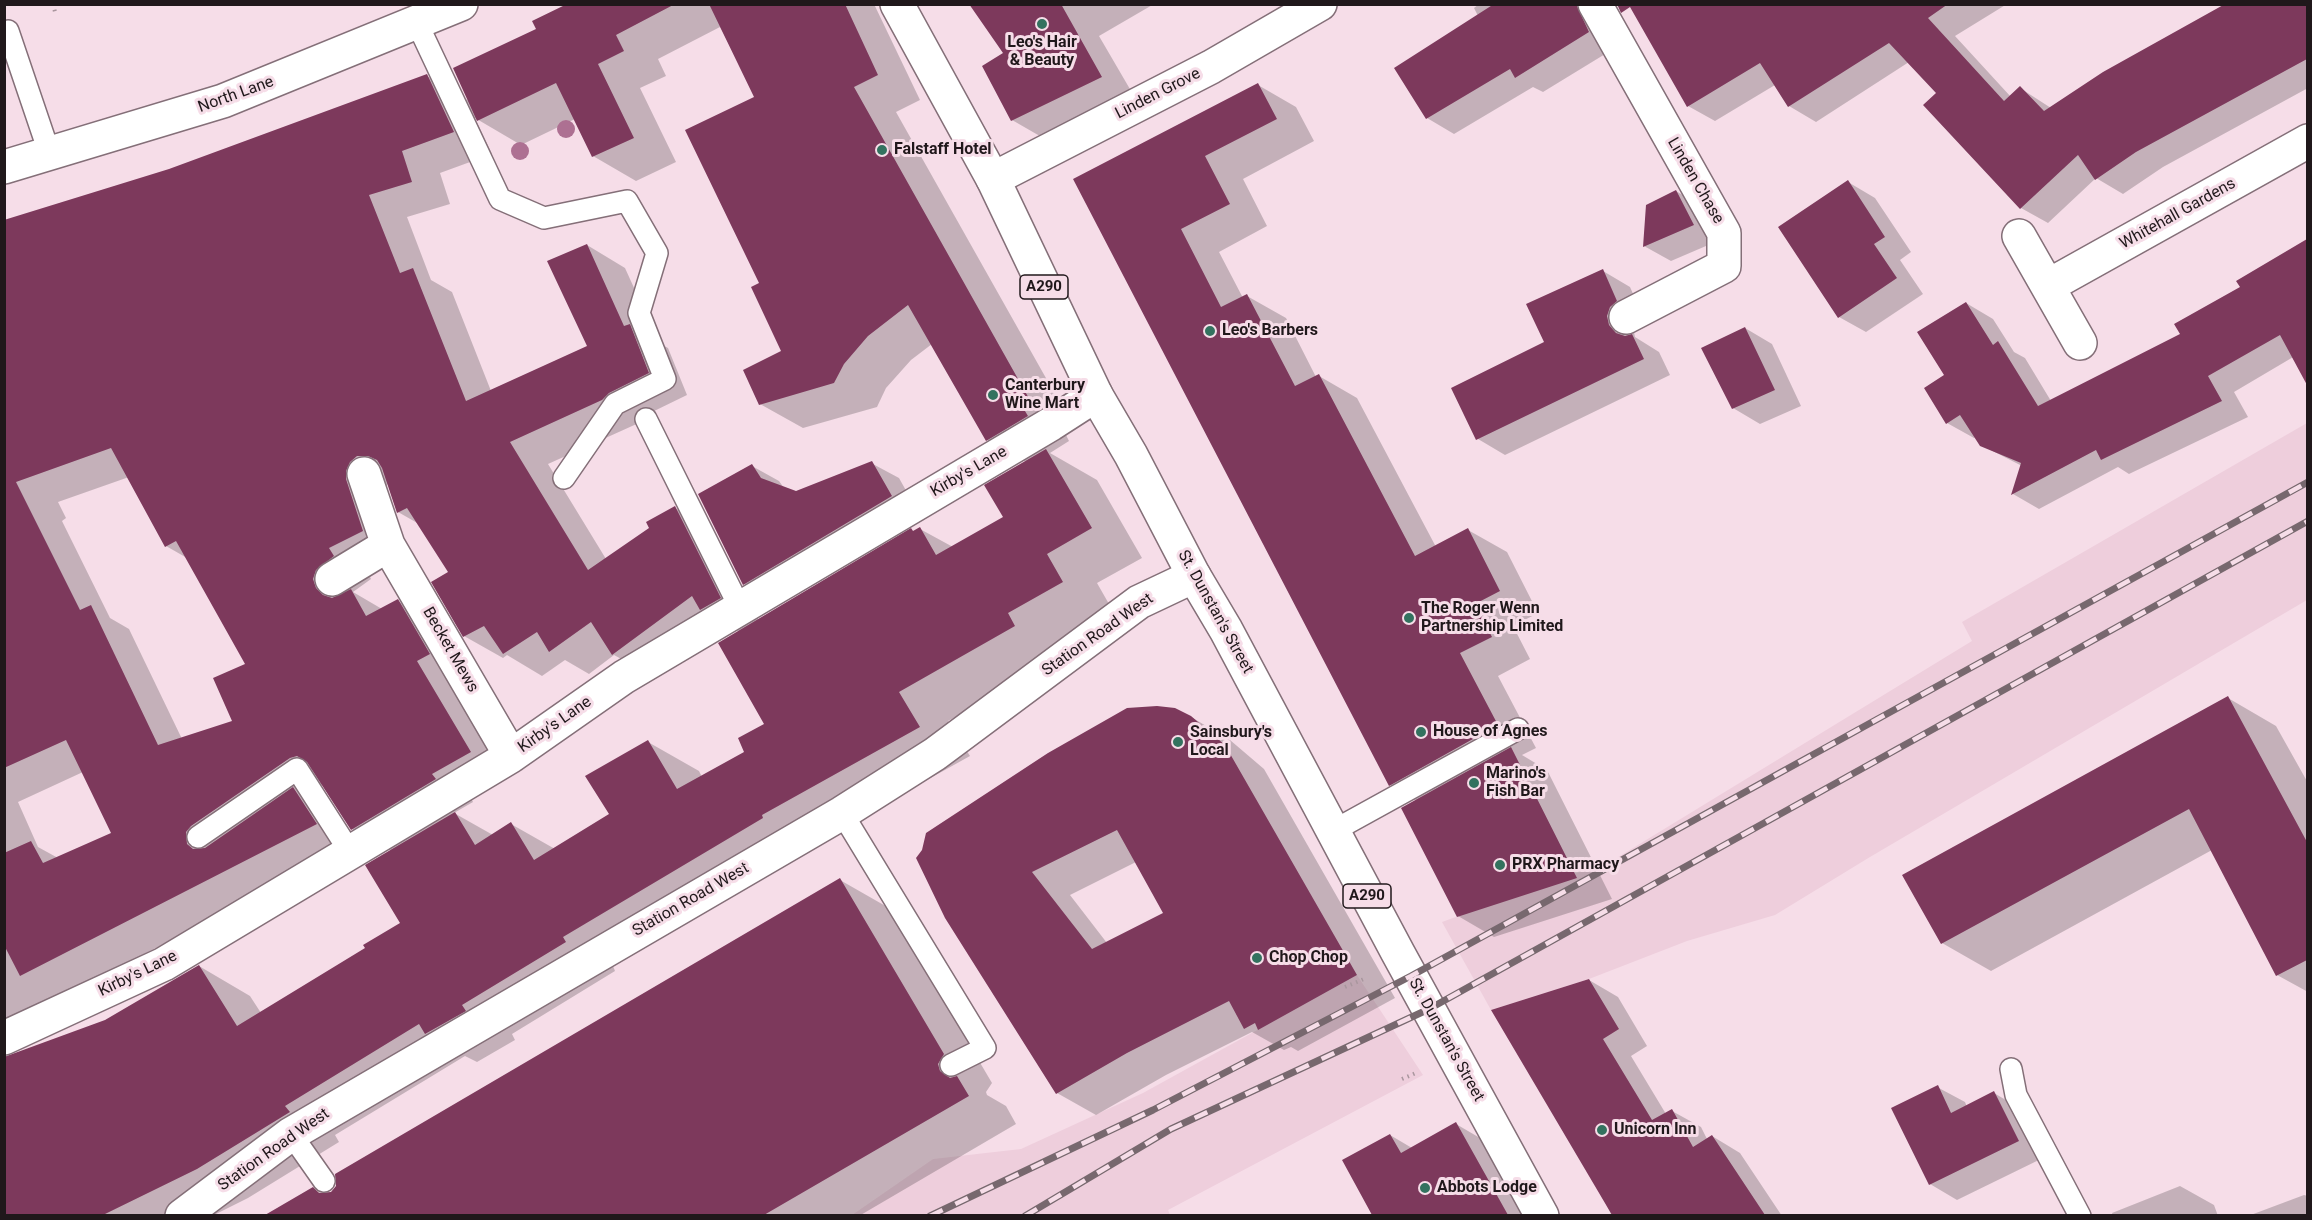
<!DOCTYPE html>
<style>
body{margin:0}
#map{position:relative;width:2312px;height:1220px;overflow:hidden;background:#f6dde8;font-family:Roboto,sans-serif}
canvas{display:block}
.frame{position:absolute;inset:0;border:6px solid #20181b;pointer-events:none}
</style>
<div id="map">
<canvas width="2312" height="1220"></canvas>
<div class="frame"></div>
</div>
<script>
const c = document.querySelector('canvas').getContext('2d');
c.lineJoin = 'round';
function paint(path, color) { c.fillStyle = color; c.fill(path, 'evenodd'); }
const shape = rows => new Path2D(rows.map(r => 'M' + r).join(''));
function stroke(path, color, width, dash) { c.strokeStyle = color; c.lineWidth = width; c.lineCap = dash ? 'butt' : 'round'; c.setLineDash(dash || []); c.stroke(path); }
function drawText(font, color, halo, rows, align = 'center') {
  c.font = font + ' Roboto,sans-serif'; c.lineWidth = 6; c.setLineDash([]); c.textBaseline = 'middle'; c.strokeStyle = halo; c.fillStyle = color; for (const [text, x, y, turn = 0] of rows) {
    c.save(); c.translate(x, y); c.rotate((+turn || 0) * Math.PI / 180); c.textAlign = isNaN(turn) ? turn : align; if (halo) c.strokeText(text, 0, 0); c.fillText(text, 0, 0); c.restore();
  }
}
paint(shape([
 [2307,423,2307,600,1870,857,1775,915,1687,941,1589,979,1491,1010,1442,922,1615,859,1972,641,1962,622],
 [1357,975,1423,1075,1168,1210,1170,1215,852,1215,933,1159,1021,1149,1143,1093]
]), '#eecedc');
paint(shape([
 [570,4,874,4,920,100,896,112,1073,426,1064,431,1069,441,1050,453,1097,480,1142,558,1097,583,1113,611,1065,656,948,721,970,756,812,844,813,847,613,966,615,971,512,1034,515,1040,477,1062,465,1056,335,1135,339,1142,248,1198,212,1216,4,1216,4,1058,105,1021,199,966,250,996,261,1013,367,949,402,924,391,851,352,829,323,784,306,796,354,846,4,1026,4,221,170,171,427,76,469,101,538,30],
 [720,27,756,97,761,284,783,352,760,404,803,428,877,407,886,388,911,360,932,344,987,440,1026,462,1005,517,953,547,920,529,759,621,714,530,675,508,651,528,606,559,548,464,641,422,648,414,687,395,668,348,659,343,625,268,587,245,589,347,491,391,452,292,431,280,407,217,450,204,440,173,492,154,475,118,521,145,575,119,593,156,636,181,676,162,640,88,666,76,658,59],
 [129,477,166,546,187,558,247,665,234,722,182,739,129,629,110,618,62,521,66,518,58,502],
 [388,483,398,512,419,524,451,573,464,636,503,658,507,655,542,676,565,660,589,674,614,655,652,676,724,623,740,632,766,724,746,752,702,777,699,771,648,742,611,814,555,849,511,824,493,835,454,813,473,802,470,796,509,774,436,623,398,601,382,609,353,592,371,579,367,570,384,494],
 [83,772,113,834,58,858,38,847,18,802],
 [970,4,1154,4,1099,36,1134,96,1045,139,1012,120,1005,53],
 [1479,4,1596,4,1615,48,1543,92,1533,87,1454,134,1427,118,1396,68,1478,16,1474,8],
 [1630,4,2007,4,1955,36,2011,97,2020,88,2051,108,2228,4,2308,4,2308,88,2163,167,2123,194,2096,178,2048,223,2021,208,1938,94,1909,62,1816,122,1789,106,1775,85,1715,121,1688,106],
 [1258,85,1296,107,1314,141,1243,179,1267,226,1219,252,1243,298,1247,296,1286,318,1316,377,1319,376,1357,398,1436,547,1468,530,1507,552,1538,613,1513,626,1530,659,1498,676,1536,748,1522,755,1547,770,1612,899,1494,937,1458,916,1417,801,1390,785,1075,180],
 [1848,182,1875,198,1911,252,1900,260,1923,294,1866,332,1839,317],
 [1676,191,1703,207,1720,240,1671,261,1644,246],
 [2308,241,2308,358,2300,353,2234,392,2248,417,2129,474,2118,467,2039,509,2013,494,2022,466,1981,445,1976,437,1974,438,1947,423,1946,376,1966,303,1993,319,2014,352,2025,358,2051,401,2182,335,2242,287,2238,281],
 [1603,271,1630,287,1643,316,1637,323,1634,332,1635,337,1659,352,1670,375,1505,455,1478,439,1453,389,1546,343],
 [1745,328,1772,344,1801,406,1760,424,1733,408],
 [871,463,899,478,918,512,771,599,744,584,752,466,779,481,784,488,796,493],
 [2228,698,2276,726,2308,783,2308,992,2277,975,2212,850,1991,971,1942,943],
 [1191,717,1230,740,1264,769,1395,998,1298,1051,1291,1047,1284,1050,1252,1032,1166,1075,1096,1115,1057,1093,946,917],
 [1136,862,1165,914,1107,943,1070,895],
 [840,880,889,908,992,1083,986,1092,987,1095,1006,1106,1016,1124,859,1216,267,1216,313,1189,322,1194,332,1193],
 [1589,980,1618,997,1647,1046,1631,1056,1666,1114,1672,1111,1701,1127,1707,1139,1712,1136,1740,1153,1782,1216,1612,1216,1601,1194],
 [1937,1087,1965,1102,1967,1107,1994,1093,2021,1109,2045,1157,1957,1200,1930,1184],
 [1456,1124,1504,1152,1540,1216,1374,1216,1344,1161,1390,1135,1412,1148],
 [2180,1186,2214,1205,2218,1216,2113,1216,2112,1213],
 [2304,1195,2308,1196,2308,1216,2248,1216]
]), '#0003');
paint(shape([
 [567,4,675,4,616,35,624,51,598,64,634,138,592,157,556,83,477,121,453,68,536,29,532,21],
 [709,4,845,4,878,75,854,87,1031,402,1022,406,1028,416,986,441,908,305,868,336,844,364,834,383,759,405,743,370,781,351,751,287,759,283,685,130,754,97],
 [969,4,1061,4,1102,77,1011,121,982,66,1003,53],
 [1494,4,1576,4,1589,32,1515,78,1510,69,1426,119,1394,68],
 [1617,4,1948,4,1928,18,2004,101,2020,86,2044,111,2103,72,2225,4,2307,4,2307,59,2136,152,2095,180,2078,155,2020,209,1923,105,1936,93,1889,43,1788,107,1760,63,1687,107,1630,7,1621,13],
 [427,74,454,132,402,151,412,182,369,195,400,273,413,268,466,401,587,346,547,261,587,244,624,326,630,324,649,373,609,393,602,400,510,442,588,570,649,528,646,522,675,506,721,598,700,610,692,596,612,655,591,622,549,652,537,632,503,654,484,626,463,637,431,582,448,572,407,508,397,513,382,468,377,460,368,456,357,456,350,462,346,471,346,479,363,531,329,548,334,556,316,570,313,579,316,588,323,595,332,598,351,589,366,616,398,599,430,654,417,661,471,752,432,774,436,779,351,830,307,762,297,756,290,758,191,826,186,832,187,844,193,849,205,848,293,787,317,824,20,976,4,945,4,853,31,841,43,863,111,833,66,740,4,768,4,220,169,169],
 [111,448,165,547,176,541,245,664,213,678,232,721,158,745,91,605,80,610,16,482],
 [1258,83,1277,119,1205,156,1230,204,1181,229,1221,307,1247,294,1295,386,1319,374,1415,556,1468,528,1500,591,1475,604,1492,637,1460,653,1498,725,1389,786,1073,179],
 [1848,180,1885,237,1874,244,1897,278,1838,318,1778,227],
 [1676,190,1694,225,1643,247,1646,205],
 [2307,239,2307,385,2280,335,2208,376,2222,401,2101,460,2096,450,2011,495,2021,463,1980,446,1960,415,1946,424,1924,388,1944,375,1917,332,1966,302,1993,345,1998,341,2038,406,2180,334,2174,324,2240,287,2236,281],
 [1603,269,1617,301,1610,307,1607,316,1609,325,1616,333,1625,336,1632,334,1644,359,1476,440,1451,388,1544,342,1526,304],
 [1745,327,1775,390,1732,409,1701,348],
 [1046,449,1092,528,1047,554,1063,582,1008,613,1015,626,899,692,920,727,762,815,763,818,563,937,566,942,462,1005,466,1011,425,1034,419,1024,285,1106,290,1112,197,1169,103,1215,4,1215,4,1057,105,1020,199,965,237,1026,365,948,363,945,400,923,365,865,455,812,475,845,511,822,534,860,609,814,585,776,648,740,677,789,744,752,738,738,764,724,718,643,911,528,913,531,920,527,936,555,1003,517,984,485],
 [872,461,892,496,743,585,698,494,752,464,761,478,796,491],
 [2228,696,2307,842,2307,960,2276,976,2189,809,1941,944,1902,875],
 [1157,706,1175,708,1191,716,1225,745,1357,975,1258,1030,1255,1023,1244,1029,1229,1001,1127,1053,1056,1094,945,918,916,858,922,850,926,833,1048,753,1127,708],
 [1117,830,1163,913,1092,949,1032,872],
 [1511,747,1577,878,1457,917,1401,808],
 [840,878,944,1054,938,1064,940,1071,950,1078,957,1076,969,1096,764,1215,265,1215,313,1187,319,1193,331,1192,336,1186,335,1174],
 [1589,979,1619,1029,1603,1039,1652,1120,1672,1109,1693,1147,1712,1135,1765,1215,1612,1215,1491,1010],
 [1938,1085,1951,1113,1994,1091,2019,1141,1929,1185,1891,1108],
 [1456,1122,1508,1215,1372,1215,1342,1160,1390,1134,1401,1153]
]), '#7d395c');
const lane = shape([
 [417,23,500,199,544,218,627,201,657,253,639,313,665,379,615,404,564,478],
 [8,31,50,155],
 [646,419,740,608],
 [842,813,985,1048,951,1065],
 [1333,831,1518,729],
 [198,837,297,769,350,852],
 [2011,1069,2016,1095,2080,1216],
 [291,1134,324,1181]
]);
const street = shape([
 [1595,4,1724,233,1724,266,1626,317],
 [993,179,1211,67,1320,4],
 [2019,236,2080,343],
 [2048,286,2308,141],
 [364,474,388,545,511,756],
 [332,579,388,545],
 [4,1038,164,964,511,756,624,677,1051,424,1096,395]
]);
const secondary = shape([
 [4,167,223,101,461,4],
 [182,1216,291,1134,842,813,935,754,1139,602,1194,576]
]);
const primary = shape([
 [897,4,993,179,1096,395,1131,455,1194,576,1226,630,1398,953,1542,1216]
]);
stroke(lane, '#846f78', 24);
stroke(street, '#846f78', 36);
stroke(secondary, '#846f78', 36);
stroke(primary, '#846f78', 36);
stroke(shape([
 [53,4,55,12],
 [1345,987,1364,979],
 [1402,1079,1416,1073]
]), '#a9969e', 4, [1.5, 4.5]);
stroke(lane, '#fff', 21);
stroke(street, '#fff', 33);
stroke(secondary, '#fff', 33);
stroke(primary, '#fff', 33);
const rail = shape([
 [930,1216,1153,1110,1411,976,2308,482],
 [1025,1216,1171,1129,1429,1009,2308,521]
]);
stroke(rail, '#77686e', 7);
stroke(rail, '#f6dde8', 4.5, [14]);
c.fillStyle = '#ad7092';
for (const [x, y] of [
 [566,129],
 [520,151]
]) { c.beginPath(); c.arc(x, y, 9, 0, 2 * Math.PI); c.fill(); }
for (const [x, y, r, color] of [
 [1042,24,6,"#33725f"],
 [882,150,6,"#33725f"],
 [1210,331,6,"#33725f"],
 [993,395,6,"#33725f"],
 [1409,618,6,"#33725f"],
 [1421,732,6,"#33725f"],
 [1178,742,6,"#33725f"],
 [1474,783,6,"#33725f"],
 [1500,865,6,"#33725f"],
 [1257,958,6,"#33725f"],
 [1602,1130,6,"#33725f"],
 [1425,1188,6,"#33725f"]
]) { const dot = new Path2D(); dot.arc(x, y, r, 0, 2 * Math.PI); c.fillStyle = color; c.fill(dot); stroke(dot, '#f6dde8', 2); }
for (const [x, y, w] of [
 [1044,287,48],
 [1367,896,48]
]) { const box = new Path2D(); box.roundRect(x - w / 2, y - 12, w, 24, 4.5); c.fillStyle = '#f6dde8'; c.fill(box); stroke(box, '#20181b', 1.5); }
drawText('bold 15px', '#20181b', null, [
 ["A290",1044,287],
 ["A290",1367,896]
]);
drawText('bold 16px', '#20181b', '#f6dde8', [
 ["Leo's Hair",1042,43,"center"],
 ["& Beauty",1042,61,"center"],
 ["Falstaff Hotel",894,150],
 ["Leo's Barbers",1222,331],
 ["Canterbury",1005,386],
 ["Wine Mart",1005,404],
 ["The Roger Wenn",1421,609],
 ["Partnership Limited",1421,627],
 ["House of Agnes",1433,732],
 ["Sainsbury's",1190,733],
 ["Local",1190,751],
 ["Marino's",1486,774],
 ["Fish Bar",1486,792],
 ["PRX Pharmacy",1512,865],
 ["Chop Chop",1269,958],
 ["Unicorn Inn",1614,1130],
 ["Abbots Lodge",1437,1188]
], 'left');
drawText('16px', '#20181b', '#f6dde8', [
 ["Linden Grove",1158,94,-27],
 ["North Lane",236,95,-20],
 ["Linden Chase",1695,181,60],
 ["Whitehall Gardens",2178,214,-29],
 ["Kirby's Lane",969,472,-30],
 ["St. Dunstan's Street",1215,612,61],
 ["Station Road West",1098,635,-35],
 ["Becket Mews",450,650,60],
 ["Kirby's Lane",555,725,-35],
 ["Station Road West",691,900,-30],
 ["Kirby's Lane",138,974,-26],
 ["St. Dunstan's Street",1446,1040,61],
 ["Station Road West",274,1150,-35]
]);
</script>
